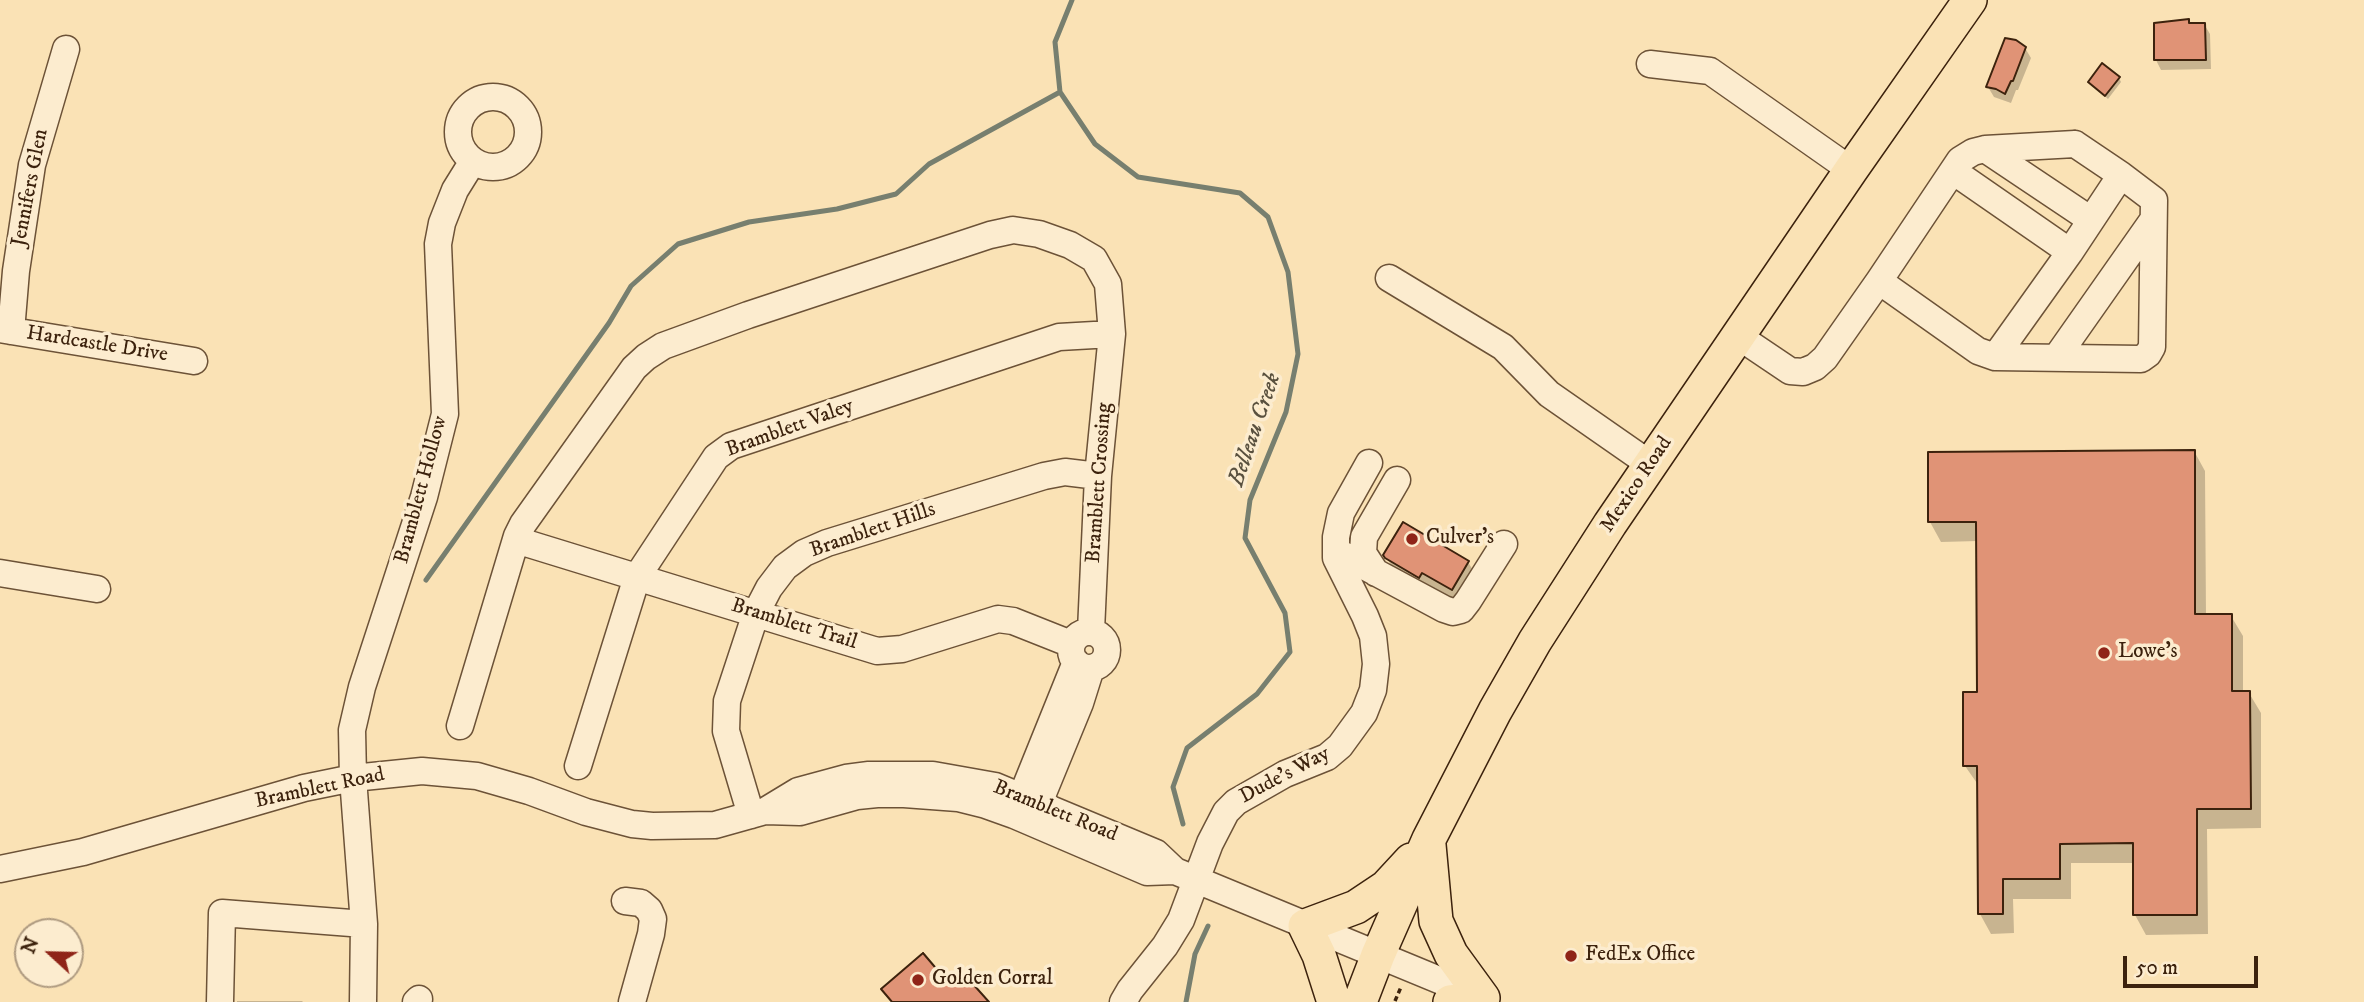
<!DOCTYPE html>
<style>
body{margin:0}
#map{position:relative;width:2364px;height:1002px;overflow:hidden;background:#fae2b5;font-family:"IM FELL DW Pica",serif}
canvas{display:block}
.north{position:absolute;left:14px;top:918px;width:70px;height:70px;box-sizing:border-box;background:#fceccf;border:2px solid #af9b81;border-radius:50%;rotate:292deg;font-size:19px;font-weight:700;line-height:28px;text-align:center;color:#3c220d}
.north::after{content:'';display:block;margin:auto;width:24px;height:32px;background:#8f2418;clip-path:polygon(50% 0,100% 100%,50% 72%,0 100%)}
.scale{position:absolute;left:2123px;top:956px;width:135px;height:32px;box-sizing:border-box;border:4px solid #3c220d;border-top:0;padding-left:9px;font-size:21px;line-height:24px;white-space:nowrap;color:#3c220d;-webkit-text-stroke:5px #fceccf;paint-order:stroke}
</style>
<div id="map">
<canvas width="2364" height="1002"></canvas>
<div class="north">N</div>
<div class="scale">50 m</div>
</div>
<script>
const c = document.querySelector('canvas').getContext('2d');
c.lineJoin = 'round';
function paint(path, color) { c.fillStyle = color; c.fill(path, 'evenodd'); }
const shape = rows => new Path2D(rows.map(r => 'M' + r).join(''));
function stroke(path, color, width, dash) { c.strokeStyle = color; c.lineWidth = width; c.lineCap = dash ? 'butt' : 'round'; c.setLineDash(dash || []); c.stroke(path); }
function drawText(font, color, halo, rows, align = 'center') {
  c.font = font + ' "IM FELL DW Pica",serif'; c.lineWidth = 7; c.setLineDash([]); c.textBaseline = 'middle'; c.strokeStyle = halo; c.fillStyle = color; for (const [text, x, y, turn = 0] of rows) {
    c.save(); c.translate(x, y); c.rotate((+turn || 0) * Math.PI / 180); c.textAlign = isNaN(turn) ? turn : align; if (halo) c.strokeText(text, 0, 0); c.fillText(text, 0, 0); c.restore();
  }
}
paint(shape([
 [2204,24,2210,34,2211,69,2161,70,2156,60,2190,25],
 [2025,48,2031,58,2018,90,2016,90,2011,103,1994,97,1988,87],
 [2119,78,2121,82,2108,99,2090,82],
 [2194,451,2205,471,2206,616,2231,616,2243,636,2243,693,2249,693,2261,713,2261,828,2207,829,2208,934,2146,935,2135,915,2135,863,2071,863,2071,899,2013,899,2014,933,1991,934,1980,914,1979,786,1965,766,1978,694,1978,541,1941,542,1930,522],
 [1385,555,1468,562,1477,577,1461,604,1431,586,1428,592,1394,570],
 [237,1001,302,1001,303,1002,237,1002]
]), '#0003');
stroke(shape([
 [1072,0,1055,42,1060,92,1095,144,1138,177,1240,193,1268,217,1288,272,1298,354,1286,412,1250,500,1245,538,1285,613,1290,652,1257,694,1187,748,1173,787,1183,824],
 [426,580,609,323,631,286,678,244,749,222,837,209,896,194,929,164,1060,92],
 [1186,1002,1195,954,1208,926]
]), '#777f6f', 5);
const building = shape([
 [2189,19,2189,23,2205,23,2206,60,2154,60,2154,23,2189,19],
 [2005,38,2016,40,2026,47,2013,81,2011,81,2005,94,1996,89,1986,87,2005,38],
 [2102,63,2120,77,2105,96,2088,82,2102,63],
 [2195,450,2195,614,2232,614,2232,691,2250,691,2251,809,2197,809,2197,915,2133,915,2133,843,2060,844,2060,879,2003,879,2003,914,1978,914,1977,766,1963,766,1963,692,1977,692,1976,522,1928,522,1928,452,2195,450],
 [1403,522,1469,561,1452,590,1422,573,1419,578,1385,558,1383,555,1403,522],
 [923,953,951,986,964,974,989,1002,892,1002,881,989,923,953]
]);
paint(building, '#e09376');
stroke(building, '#3c220d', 2);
const minor = shape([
 [1650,64,1710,71,1851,170],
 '458 132a35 35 0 1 1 70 0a35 35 0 1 1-70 0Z',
 [2075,144,2121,175,2070,252,1995,357,1978,351,1879,281,1960,160,1973,152,1985,149,2075,144],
 [1985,149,2091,220],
 [1953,171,2070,252],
 [1389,278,1503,347,1549,394,1651,465],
 [0,329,194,361],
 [11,331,16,271,32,165,66,49],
 [1738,336,1790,371,1803,372,1815,367,1825,358,1879,281],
 [1995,357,2141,359,2148,354,2152,347,2154,200,2121,175],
 [2056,358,2153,220],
 [516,540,877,651,902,649,998,619,1013,621,1071,644],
 [1336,551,1444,609,1453,612,1461,610,1468,601,1504,544],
 [0,573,97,589],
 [1376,573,1363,553,1364,537,1397,480],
 '1071 650a18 18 0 1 1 36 0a18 18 0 1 1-36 0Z',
 [460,726,517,536,523,524,634,368,646,357,663,346,748,315,990,235,1013,230,1039,234,1070,245,1094,259,1108,284,1112,334,1098,476,1091,631],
 [578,766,637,577,716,457,731,446,1059,337,1112,334],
 [765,811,798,791,846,778,869,775,933,775,995,786,1156,853,1175,871,1485,999],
 [1015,813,1076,662],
 [751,815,726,731,727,701,756,613,769,588,785,567,804,553,827,543,1044,476,1065,472,1098,476],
 [1032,820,1080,703,1091,668],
 [0,869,83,852,304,788,353,778,422,771,477,776,529,791,586,812,632,824,652,826,715,825,765,811,800,812,857,796,877,794,904,794,958,798,986,805,1014,815,1147,872,1175,871],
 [625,901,641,903,649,910,653,919,651,934,632,1002],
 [220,1002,222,913,364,924],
 [363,1002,364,924,353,778,352,730,362,687,424,497,445,414,438,244,442,223,455,190,473,161],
 [416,1002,419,999],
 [1123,1002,1130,990,1165,946,1181,920,1210,843,1226,812,1236,802,1285,774,1327,757,1340,746,1364,713,1373,690,1376,664,1373,636,1365,616,1336,558,1336,537,1341,513,1369,463]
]);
const major = shape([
 [1429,845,1436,921,1451,954,1483,998,1450,1002],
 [1334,1002,1319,955,1305,926,1356,907,1386,887,1411,860],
 [1360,1002,1378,955,1429,839,1495,711,1535,641,1610,524,1851,170,1970,0]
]);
stroke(minor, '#6c5237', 29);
stroke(major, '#3c220d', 36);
stroke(shape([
 [1395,1001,1401,987]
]), '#3c220d', 3.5, [5, 3.5]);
stroke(minor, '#fceccf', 26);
stroke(major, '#fae2b5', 33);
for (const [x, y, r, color] of [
 [1412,539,7,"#8f2418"],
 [2104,653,7,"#8f2418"],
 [1571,956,7,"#8f2418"],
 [918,980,7,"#8f2418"]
]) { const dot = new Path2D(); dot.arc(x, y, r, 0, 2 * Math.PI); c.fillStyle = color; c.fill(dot); stroke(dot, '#fceccf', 2.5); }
drawText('21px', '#3c220d', '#fceccf', [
 ["Jennifers Glen",31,188,-79],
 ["Hardcastle Drive",97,345,9],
 ["Bramblett Valey",790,429,-20],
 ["Bramblett Crossing",1100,483,-86],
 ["Mexico Road",1637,485,-56],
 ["Bramblett Hollow",422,490,-75],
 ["Bramblett Hills",873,531,-19],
 ["Bramblett Trail",794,625,17],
 ["Dude's Way",1285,776,-28],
 ["Bramblett Road",320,789,-12],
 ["Bramblett Road",1055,812,22]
]);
drawText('21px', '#3c220d', '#fceccf', [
 ["Culver's",1426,539],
 ["Lowe's",2118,653],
 ["FedEx Office",1585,956],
 ["Golden Corral",932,980]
], 'left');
drawText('italic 23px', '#59503e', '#fceccf', [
 ["Belleau Creek",1256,430,-71]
]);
</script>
